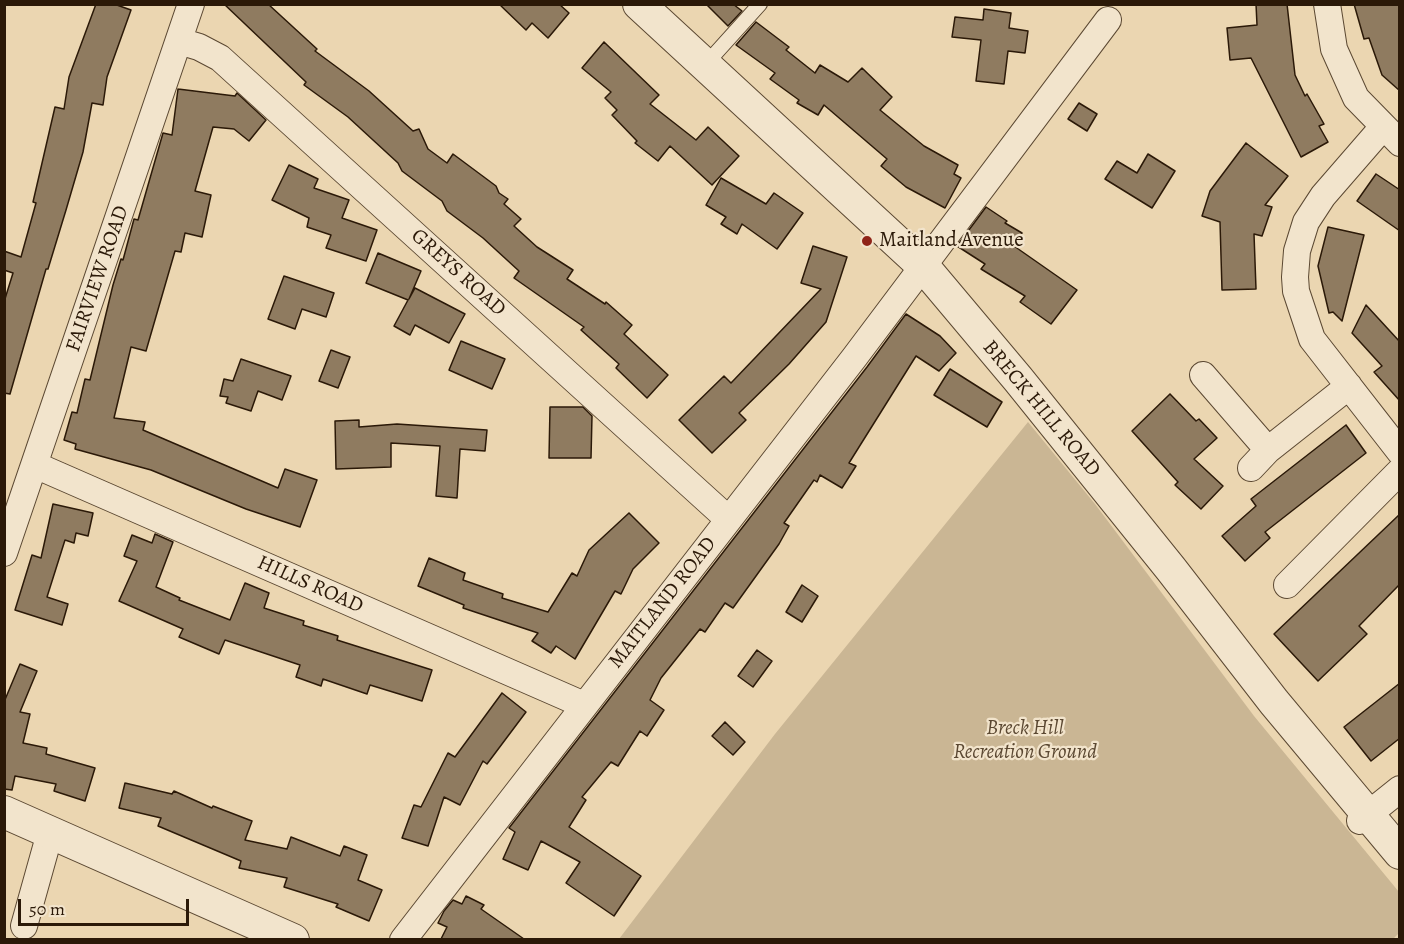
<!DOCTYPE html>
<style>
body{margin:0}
#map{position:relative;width:1404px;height:944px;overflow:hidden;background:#ebd6b1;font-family:Alegreya,serif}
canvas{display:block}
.frame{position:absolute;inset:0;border:6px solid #2b1908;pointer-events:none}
.scale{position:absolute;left:18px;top:899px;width:171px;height:27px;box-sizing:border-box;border:3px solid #2b1908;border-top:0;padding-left:8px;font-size:18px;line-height:21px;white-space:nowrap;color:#2b1908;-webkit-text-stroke:4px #f2e4cc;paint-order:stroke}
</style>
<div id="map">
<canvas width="1404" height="944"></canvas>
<div class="frame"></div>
<div class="scale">50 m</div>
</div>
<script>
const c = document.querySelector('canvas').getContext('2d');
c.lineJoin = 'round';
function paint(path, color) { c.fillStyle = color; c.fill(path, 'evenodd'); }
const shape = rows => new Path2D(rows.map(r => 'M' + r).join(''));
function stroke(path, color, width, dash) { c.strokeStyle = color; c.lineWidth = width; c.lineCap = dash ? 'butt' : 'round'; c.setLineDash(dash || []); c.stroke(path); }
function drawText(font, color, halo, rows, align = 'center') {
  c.font = font + ' Alegreya,serif'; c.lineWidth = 4.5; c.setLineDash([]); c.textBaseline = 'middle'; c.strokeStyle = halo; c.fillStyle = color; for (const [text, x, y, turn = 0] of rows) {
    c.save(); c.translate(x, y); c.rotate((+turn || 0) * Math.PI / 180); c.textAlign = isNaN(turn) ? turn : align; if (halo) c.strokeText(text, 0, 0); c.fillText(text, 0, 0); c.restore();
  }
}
paint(shape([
 [1028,422,1095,504,1254,716,1399,892,1399,933,1392,940,619,939,775,734]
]), '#cab694');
const building = shape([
 [96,4,114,4,131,10,107,77,103,105,92,103,83,152,66,210,48,269,46,269,10,394,4,393,4,302,13,273,4,270,4,251,21,257,36,203,33,202,55,107,64,109,69,77,96,4],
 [224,4,268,4,317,49,315,51,369,91,413,131,419,129,428,149,447,163,453,154,496,186,499,193,508,199,504,204,521,219,514,226,537,247,573,270,567,279,605,304,606,302,632,325,624,334,668,375,647,398,616,368,619,364,581,330,584,327,514,278,519,271,483,238,447,211,442,201,402,171,398,163,348,117,304,85,306,82,224,4],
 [499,4,559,4,569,13,548,38,532,23,526,30,499,4],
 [706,4,733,4,742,11,728,26,706,4],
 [1256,4,1287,4,1295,75,1305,96,1307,94,1324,124,1319,126,1328,142,1301,157,1251,58,1230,60,1227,28,1257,25,1256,4],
 [1354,4,1400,4,1400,91,1382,75,1369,38,1364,39,1354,4],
 [984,9,1011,13,1009,28,1028,31,1025,53,1008,51,1004,84,976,81,981,40,952,37,955,17,983,20,984,9],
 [756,22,789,47,786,50,815,73,820,65,848,82,862,68,892,97,880,110,924,146,958,165,954,174,961,178,945,208,906,187,881,166,887,159,824,105,818,115,797,103,799,100,770,79,775,73,736,45,756,22],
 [604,42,659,95,650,104,696,140,708,127,739,156,712,185,670,146,658,161,635,143,637,141,612,115,617,110,605,98,611,92,582,68,604,42],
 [178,89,235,96,237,93,266,120,249,141,234,129,213,127,195,191,211,195,202,237,185,233,181,252,175,251,146,351,131,347,114,418,145,422,143,430,278,488,285,469,317,480,300,527,246,509,151,470,75,449,76,444,64,440,72,412,77,413,85,379,90,380,113,285,121,259,123,260,134,219,138,220,163,133,172,135,178,89],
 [1079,103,1097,114,1087,131,1068,119,1079,103],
 [1246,143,1288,176,1265,205,1272,207,1262,236,1254,234,1256,289,1222,290,1220,222,1202,216,1210,191,1246,143],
 [1148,154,1175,171,1152,208,1105,179,1117,161,1137,173,1148,154],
 [289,165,318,179,314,188,349,200,342,218,377,230,366,261,326,248,331,235,307,227,309,218,272,200,289,165],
 [1376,174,1400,190,1400,231,1357,201,1376,174],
 [721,178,766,204,774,193,803,213,777,249,742,224,737,234,721,224,726,217,706,205,721,178],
 [986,207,1007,221,1005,223,1022,233,1014,246,1077,290,1051,324,1020,302,1025,296,981,269,985,264,957,246,986,207],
 [1328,227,1364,235,1342,321,1333,312,1329,313,1318,266,1328,227],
 [813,246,847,257,826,322,789,364,739,413,746,420,712,453,679,420,724,376,731,383,821,289,801,283,813,246],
 [378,253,421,271,409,299,415,288,465,314,449,343,415,325,410,335,394,326,408,300,366,283,378,253],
 [284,276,334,293,326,317,302,309,295,329,268,319,284,276],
 [1366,305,1400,342,1400,401,1374,372,1382,366,1352,333,1366,305],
 [906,314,940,336,956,353,939,371,916,356,849,463,856,466,842,488,820,475,817,482,814,480,784,523,789,526,779,544,733,608,725,603,705,632,700,629,661,678,650,700,664,710,647,736,640,731,618,766,611,762,582,797,586,800,569,827,641,876,614,916,566,883,580,862,541,841,528,870,503,859,515,832,509,828,867,367,906,314],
 [461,341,505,359,492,389,449,370,461,341],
 [331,350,350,357,338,388,319,381,331,350],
 [241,359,291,376,282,400,258,391,251,411,226,403,228,397,220,396,224,379,233,381,241,359],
 [950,369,1002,402,987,427,934,395,950,369],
 [1170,394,1196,421,1199,419,1217,438,1194,459,1223,486,1201,509,1175,485,1178,482,1132,431,1170,394],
 [550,407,583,407,592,416,591,458,549,458,550,407],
 [359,420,359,427,397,424,487,430,485,451,460,449,457,498,436,496,440,446,391,443,391,467,336,469,335,421,359,420],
 [1346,425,1366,453,1265,532,1270,538,1245,561,1222,536,1256,506,1251,499,1346,425],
 [53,504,93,513,88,536,76,533,74,543,65,540,47,597,68,604,62,625,15,610,32,555,41,558,53,504],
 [629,513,659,543,633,569,621,594,615,591,575,659,556,646,551,653,532,641,538,633,463,608,464,605,418,586,429,558,465,573,463,580,503,594,502,598,548,612,572,573,577,576,589,550,629,513],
 [1400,514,1400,584,1359,626,1367,634,1318,681,1274,634,1400,514],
 [155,534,173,542,156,587,180,598,179,600,230,620,245,583,269,593,264,608,304,621,303,625,338,636,337,640,432,670,422,701,370,685,367,694,323,679,321,686,296,677,300,665,225,640,219,654,179,637,183,629,119,601,137,561,124,556,132,535,152,543,155,534],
 [802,585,818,596,802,622,786,612,802,585],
 [757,650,772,661,753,687,738,676,757,650],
 [20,664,37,671,20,712,30,714,23,743,47,748,46,754,95,768,85,801,54,791,56,784,15,776,12,790,4,789,4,702,20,664],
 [1400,683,1400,738,1371,761,1344,727,1400,683],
 [502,693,526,712,487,764,483,761,460,805,444,797,428,846,402,838,414,805,421,807,448,753,455,757,502,693],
 [725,722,745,742,733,755,712,736,725,722],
 [125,783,172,794,174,791,212,808,213,806,252,821,245,840,287,849,291,837,340,856,344,846,367,855,358,880,382,890,369,921,336,907,338,904,284,887,287,878,239,868,241,861,158,826,161,818,119,808,125,783],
 [466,896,484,905,481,909,524,939,441,939,447,927,438,923,444,911,453,900,462,904,466,896]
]);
paint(building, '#8f7b60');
stroke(building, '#2b1908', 1.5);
const service = shape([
 [705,65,760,4]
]);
const minor = shape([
 [1327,4,1334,49,1356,98,1400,143],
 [179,41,199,47,220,58,728,519],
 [1382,128,1323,196,1306,222,1297,251,1295,277,1296,291,1312,339,1400,452],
 [1203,375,1268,450],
 [35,465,584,705],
 [1251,468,1268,450,1349,386],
 [4,553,191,4],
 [1287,585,1400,471],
 [1360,821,1400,789],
 [24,926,50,833],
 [403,940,854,358,1108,20]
]);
const tertiary = shape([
 [639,4,923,266,1018,379,1171,569,1274,702,1400,853],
 [4,812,293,940]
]);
stroke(service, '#5b4832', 16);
stroke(minor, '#5b4832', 28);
stroke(tertiary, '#5b4832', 34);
stroke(service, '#f2e4cc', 14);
stroke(minor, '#f2e4cc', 26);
stroke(tertiary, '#f2e4cc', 32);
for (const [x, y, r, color] of [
 [867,241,6,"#8f2418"]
]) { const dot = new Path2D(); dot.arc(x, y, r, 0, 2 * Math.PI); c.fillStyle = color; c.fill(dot); stroke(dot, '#f2e4cc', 2); }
drawText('21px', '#2b1908', '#f2e4cc', [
 ["Maitland Avenue",879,241]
], 'left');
drawText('21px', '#2b1908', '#f2e4cc', [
 ["GREYS ROAD",458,273,42],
 ["FAIRVIEW ROAD",98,279,-71],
 ["BRECK HILL ROAD",1041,409,50],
 ["HILLS ROAD",310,585,24],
 ["MAITLAND ROAD",663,603,-52]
]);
drawText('italic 21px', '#5b4832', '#f2e4cc', [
 ["Breck Hill",1025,729],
 ["Recreation Ground",1025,753]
]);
</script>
